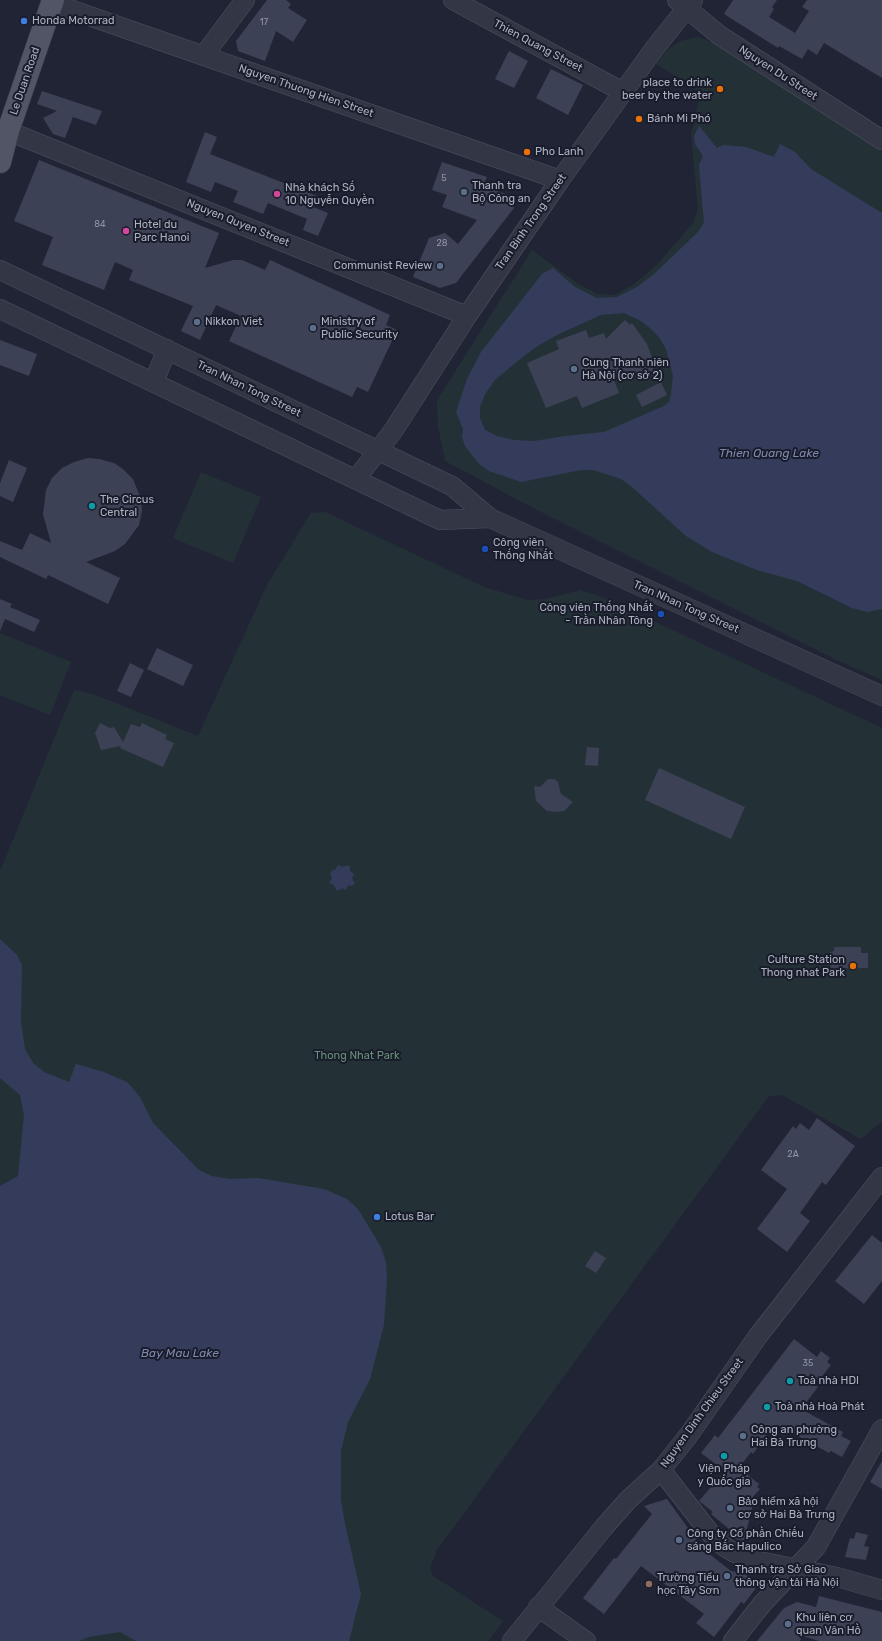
<!DOCTYPE html>
<meta charset="utf-8">
<style>
body{margin:0}
canvas{display:block;background:#202435}
</style>
<canvas width="882" height="1641"></canvas>
<script>
const c = document.querySelector('canvas').getContext('2d');
c.lineJoin = 'round';
function paint(path, color) { c.fillStyle = color; c.fill(path, 'evenodd'); }
const shape = rows => new Path2D(rows.map(r => 'M' + r).join(''));
function stroke(path, color, width, dash) { c.strokeStyle = color; c.lineWidth = width; c.lineCap = dash ? 'butt' : 'round'; c.setLineDash(dash || []); c.stroke(path); }
function drawText(font, color, halo, rows, align = 'center') {
  c.font = font + ' Rubik,sans-serif'; c.lineWidth = 4; c.setLineDash([]); c.textBaseline = 'middle'; c.strokeStyle = halo; c.fillStyle = color; for (const [text, x, y, turn = 0] of rows) {
    c.save(); c.translate(x, y); c.rotate((+turn || 0) * Math.PI / 180); c.textAlign = isNaN(turn) ? turn : align; if (halo) c.strokeText(text, 0, 0); c.fillText(text, 0, 0); c.restore();
  }
}
paint(shape([
 [699,37,717,45,882,151,882,680,841,662,535,509,445,461,438,426,437,400,532,250,577,283,597,294,615,295,634,284,657,265,693,223,698,208,691,135,701,92,656,64,667,50,680,41],
 [201,472,261,497,233,563,173,538],
 [325,512,484,587,527,600,546,599,580,590,602,597,882,728,882,1121,861,1139,782,1095,769,1096,437,1550,430,1568,433,1576,503,1621,488,1641,0,1641,0,869,1,869,74,690,93,694,198,736,267,585,311,513],
 [0,633,71,662,50,715,0,695]
]), '#233137');
paint(shape([
 [699,126,717,148,723,145,746,147,774,157,780,144,795,152,811,169,882,213,882,609,867,612,852,608,797,581,757,570,712,552,686,536,632,487,621,479,593,470,581,470,521,482,489,471,478,463,465,446,462,437,463,429,456,412,467,379,481,352,542,274,553,268,575,287,597,298,617,297,637,287,654,274,697,233,704,223,699,165,703,156,695,144,694,136],
 [624,313,641,321,650,328,659,337,666,349,673,376,671,394,669,402,664,406,604,432,565,436,534,441,514,440,497,436,485,430,480,418,480,407,485,394,495,380,515,363,536,347,559,334,601,315],
 [338,865,342,867,348,865,350,867,350,871,354,874,352,878,355,884,351,886,348,885,346,890,342,888,340,890,336,890,334,885,329,883,332,878,330,873,333,870,335,870],
 [0,939,17,955,22,965,21,1022,25,1049,33,1063,44,1072,69,1082,76,1064,104,1072,127,1082,140,1097,153,1123,199,1170,212,1176,229,1179,258,1178,324,1189,347,1199,358,1209,381,1247,386,1262,387,1279,384,1325,370,1379,348,1422,341,1451,341,1500,345,1524,361,1594,349,1641,136,1641,120,1632,89,1637,79,1641,0,1641,0,1186,18,1176,24,1115,20,1095,0,1078]
]), '#353c5b');
paint(shape([
 [267,0,286,0,291,4,288,8,307,20,293,42,276,31,265,61,238,51,236,41],
 [733,0,777,0,772,7,774,9,769,17,795,33,809,11,802,7,807,0,882,0,882,78,824,43,817,55,808,49,802,59,779,46,778,48,724,14],
 [509,51,528,61,514,88,495,79],
 [551,69,583,85,568,115,536,98],
 [42,91,102,111,96,125,73,117,65,138,53,134,43,118,57,111,37,104],
 [205,132,217,137,210,154,317,196,313,207,328,213,318,236,303,230,307,219,268,203,263,214,233,202,238,191,215,182,211,192,186,182],
 [39,160,219,233,205,268,233,260,242,260,265,270,270,260,390,315,386,325,397,330,368,392,357,387,352,397,229,341,241,316,216,305,200,340,181,331,193,306,129,280,133,270,115,262,104,290,42,265,53,237,14,221],
 [442,162,487,177,483,186,511,196,514,208,456,283,440,288,413,277,429,238,445,233,458,244,477,220,442,207,447,195,432,190],
 [625,320,630,325,632,323,647,344,651,355,654,376,613,377,619,393,582,408,577,396,546,408,527,363,559,349,556,341,586,330,589,338,604,333,606,339],
 [0,340,37,354,29,376,0,365],
 [661,382,667,395,642,407,636,395],
 [88,458,99,459,114,463,123,469,133,479,141,499,142,511,139,525,125,544,115,551,86,562,120,578,108,604,48,575,46,579,0,557,0,541,22,550,30,533,51,543,43,514,46,490,52,478,62,468,74,462],
 [9,460,27,468,13,502,0,496,0,483],
 [0,599,12,604,10,607,40,620,34,632,5,619,0,631],
 [157,648,193,665,183,686,147,669],
 [130,663,144,670,131,697,117,691],
 [100,723,110,728,114,727,123,742,131,724,140,727,142,723,167,735,165,739,174,743,163,767,120,748,121,746,101,750,95,733],
 [587,747,599,748,598,766,585,765],
 [659,768,745,807,731,839,645,800],
 [548,779,554,779,558,782,561,794,573,802,564,811,558,812,547,811,536,801,534,786,540,787],
 [834,947,861,947,861,953,868,953,868,968,831,969,830,952,834,951],
 [817,1118,855,1146,826,1185,822,1182,800,1213,810,1221,787,1252,757,1229,787,1189,761,1170,793,1126,796,1129,800,1123,809,1130],
 [872,1235,882,1243,882,1281,864,1304,835,1281],
 [595,1251,606,1258,596,1273,585,1266],
 [794,1339,817,1357,821,1351,830,1358,827,1362,831,1365,815,1385,818,1387,801,1409,843,1432,841,1436,851,1441,842,1457,831,1451,829,1453,778,1425,776,1428,773,1426,753,1454,751,1452,739,1468,759,1484,757,1487,760,1489,752,1498,756,1501,753,1504,744,1541,731,1538,727,1535,729,1529,711,1514,713,1512,699,1501,725,1471,701,1453,715,1435,718,1438],
 [882,1461,882,1489,870,1482],
 [667,1499,703,1549,731,1571,744,1573,750,1578,748,1582,756,1588,744,1604,741,1602,714,1637,696,1623,704,1614,641,1566,604,1614,583,1598,614,1558,616,1559,652,1514,644,1506],
 [856,1532,868,1535,864,1546,869,1547,866,1560,845,1557,850,1538,854,1539],
 [819,1596,882,1612,882,1641,819,1641,802,1636,800,1641,757,1641,784,1608,797,1602,816,1607]
]), '#3c4155');
const minor = shape([
 [453,0,623,92],
 [677,0,719,35,882,140],
 [52,3,560,180],
 [204,55,245,0],
 [8,131,467,316],
 [0,270,452,486,490,518,882,696],
 [0,309,440,520,490,518],
 [154,382,167,349],
 [356,479,393,431,467,316,560,180,654,49,693,0],
 [661,1470,710,1533,722,1545,733,1552,749,1559,837,1577,882,1590],
 [538,1607,586,1641],
 [512,1641,604,1527,628,1500,661,1470,688,1436,758,1336,882,1177],
 [733,1641,762,1604,816,1547,882,1429]
]);
const major = shape([
 [0,162,8,131,53,0]
]);
stroke(minor, '#4e5160', 20);
stroke(major, '#3d404f', 23);
stroke(minor, '#333745', 19);
stroke(major, '#515566', 22);
for (const [x, y, r, color] of [
 [24,21,4,"#3f7fe0"],
 [720,89,4,"#e8710a"],
 [639,119,4,"#e8710a"],
 [527,152,4,"#e8710a"],
 [464,192,4,"#5c6f8a"],
 [277,194,4,"#d1479c"],
 [126,231,4,"#d1479c"],
 [440,266,4,"#5c6f8a"],
 [197,322,4,"#5c6f8a"],
 [313,328,4,"#5c6f8a"],
 [574,369,4,"#5c6f8a"],
 [92,506,4,"#0f9aa8"],
 [485,549,4,"#1a4fb4"],
 [661,614,4,"#1a4fb4"],
 [853,966,4,"#e8710a"],
 [377,1217,4,"#3f7fe0"],
 [790,1381,4,"#0f9aa8"],
 [767,1407,4,"#0f9aa8"],
 [743,1436,4,"#5c6f8a"],
 [724,1456,4,"#0f9aa8"],
 [730,1508,4,"#5c6f8a"],
 [679,1540,4,"#5c6f8a"],
 [727,1576,4,"#5c6f8a"],
 [649,1584,4,"#8d6e63"],
 [788,1624,4,"#5c6f8a"]
]) { const dot = new Path2D(); dot.arc(x, y, r, 0, 2 * Math.PI); c.fillStyle = color; c.fill(dot); stroke(dot, '#191c2a', 1.5); }
drawText('9px', '#9195a7', null, [
 ["17",264,22],
 ["5",444,178],
 ["84",100,224],
 ["28",442,243],
 ["2A",793,1154],
 ["35",808,1363]
]);
drawText('11px', '#adb1c2', '#191c2a', [
 ["Honda Motorrad",32,21],
 ["place to drink",712,83,"right"],
 ["beer by the water",712,96,"right"],
 ["Bánh Mi Phó",647,119],
 ["Pho Lanh",535,152],
 ["Thanh tra",472,186],
 ["Bộ Công an",472,199],
 ["Nhà khách Số",285,188],
 ["10 Nguyễn Quyền",285,201],
 ["Hotel du",134,225],
 ["Parc Hanoi",134,238],
 ["Communist Review",432,266,"right"],
 ["Nikkon Viet",205,322],
 ["Ministry of",321,322],
 ["Public Security",321,335],
 ["Cung Thanh niên",582,363],
 ["Hà Nội (cơ sở 2)",582,376],
 ["The Circus",100,500],
 ["Central",100,513],
 ["Công viên",493,543],
 ["Thống Nhất",493,556],
 ["Công viên Thống Nhất",653,608,"right"],
 ["- Trần Nhân Tông",653,621,"right"],
 ["Culture Station",845,960,"right"],
 ["Thong nhat Park",845,973,"right"],
 ["Lotus Bar",385,1217],
 ["Toà nhà HDI",798,1381],
 ["Toà nhà Hoà Phát",775,1407],
 ["Công an phường",751,1430],
 ["Hai Bà Trưng",751,1443],
 ["Viện Pháp",724,1469,"center"],
 ["y Quốc gia",724,1482,"center"],
 ["Bảo hiểm xã hội",738,1502],
 ["cơ sở Hai Bà Trưng",738,1515],
 ["Công ty Cổ phần Chiếu",687,1534],
 ["sáng Bắc Hapulico",687,1547],
 ["Thanh tra Sở Giao",735,1570],
 ["thông vận tải Hà Nội",735,1583],
 ["Trường Tiểu",657,1578],
 ["học Tây Sơn",657,1591],
 ["Khu liên cơ",796,1618],
 ["quan Vân Hồ",796,1631]
], 'left');
drawText('11px', '#adb1c2', '#191c2a', [
 ["Thien Quang Street",538,46,28],
 ["Nguyen Du Street",778,73,33],
 ["Le Duan Road",25,81,-71],
 ["Nguyen Thuong Hien Street",306,91,19],
 ["Tran Binh Trong Street",531,222,-55],
 ["Nguyen Quyen Street",238,223,22],
 ["Tran Nhan Tong Street",249,389,26],
 ["Tran Nhan Tong Street",686,607,24],
 ["Nguyen Dinh Chieu Street",702,1413,-54]
]);
drawText('11px', '#67917a', '#191c2a', [
 ["Thong Nhat Park",357,1056]
]);
drawText('italic 12px', '#7f88ae', '#191c2a', [
 ["Thien Quang Lake",769,454],
 ["Bay Mau Lake",180,1354]
]);
</script>
